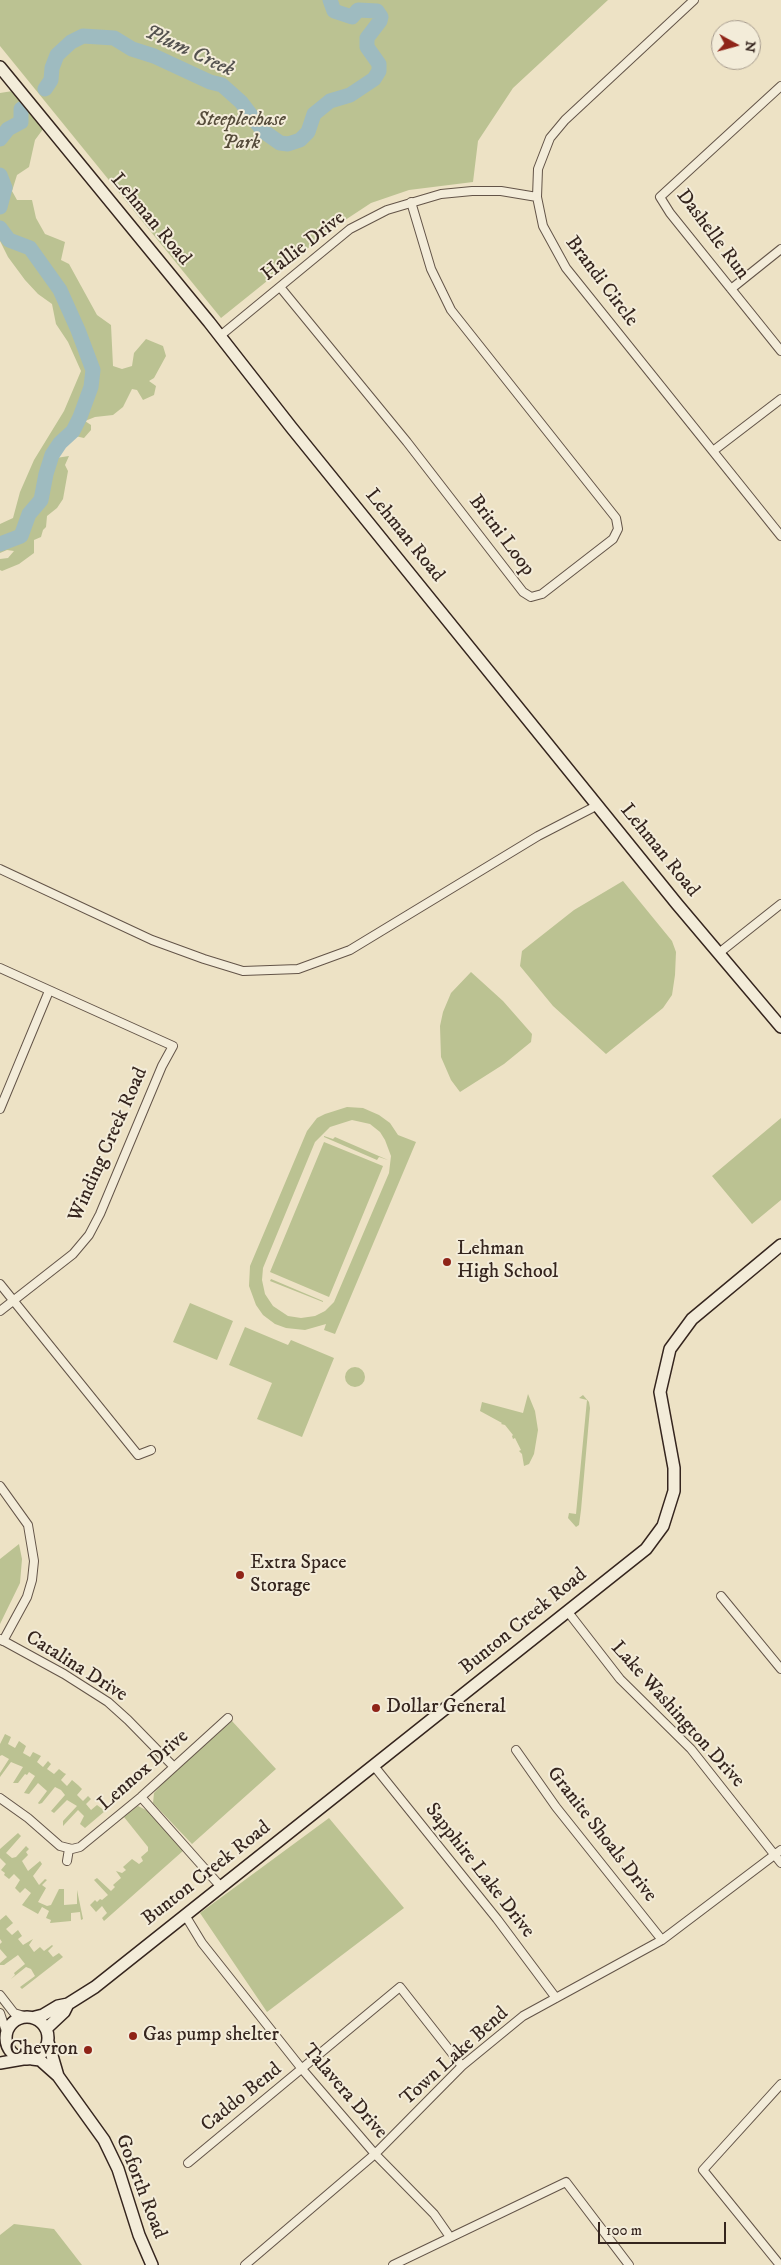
<!DOCTYPE html>
<style>
body{margin:0}
#map{position:relative;width:781px;height:2265px;overflow:hidden;background:#ede2c5;font-family:"IM FELL DW Pica",serif}
canvas{display:block}
.north{position:absolute;left:711px;top:20px;width:50px;height:50px;box-sizing:border-box;background:#f3ecd9;border:1px solid #a79c8e;border-radius:50%;rotate:97deg;font-size:14px;font-weight:700;line-height:20px;text-align:center;color:#35251e}
.north::after{content:'';display:block;margin:auto;width:18px;height:22px;background:#8f2418;clip-path:polygon(50% 0,100% 100%,50% 72%,0 100%)}
.scale{position:absolute;left:598px;top:2222px;width:128px;height:22px;box-sizing:border-box;border:2px solid #35251e;border-top:0;padding-left:6px;font-size:15px;line-height:18px;white-space:nowrap;color:#35251e;-webkit-text-stroke:4px #f3ecd9;paint-order:stroke}
</style>
<div id="map">
<canvas width="781" height="2265"></canvas>
<div class="north">N</div>
<div class="scale">100 m</div>
</div>
<script>
const c = document.querySelector('canvas').getContext('2d');
c.lineJoin = 'round';
function paint(path, color) { c.fillStyle = color; c.fill(path, 'evenodd'); }
const shape = rows => new Path2D(rows.map(r => 'M' + r).join(''));
function stroke(path, color, width, dash) { c.strokeStyle = color; c.lineWidth = width; c.lineCap = dash ? 'butt' : 'round'; c.setLineDash(dash || []); c.stroke(path); }
function drawText(font, color, halo, rows, align = 'center') {
  c.font = font + ' "IM FELL DW Pica",serif'; c.lineWidth = 4; c.setLineDash([]); c.textBaseline = 'middle'; c.strokeStyle = halo; c.fillStyle = color; for (const [text, x, y, turn = 0] of rows) {
    c.save(); c.translate(x, y); c.rotate((+turn || 0) * Math.PI / 180); c.textAlign = isNaN(turn) ? turn : align; if (halo) c.strokeText(text, 0, 0); c.fillText(text, 0, 0); c.restore();
  }
}
paint(shape([
 [0,0,608,0,513,88,478,141,473,182,409,190,371,203,333,228,221,318,0,46],
 [19,90,46,125,35,140,29,167,17,175,12,191,17,200,32,200,36,218,45,234,65,242,61,260,69,264,97,315,111,325,113,366,122,369,132,366,134,353,146,339,163,346,166,356,154,378,149,381,156,386,154,395,143,400,137,390,132,389,123,407,113,415,95,417,85,421,91,425,91,430,84,438,75,436,64,443,56,458,69,456,65,465,68,471,63,499,57,508,47,516,46,527,43,530,41,537,34,540,34,553,19,564,2,571,0,570,0,559,8,558,14,551,7,550,0,553,0,524,13,518,20,492,34,460,64,411,81,371,68,342,56,324,52,304,38,294,25,280,8,257,0,241,0,93],
 [623,881,672,941,676,952,675,975,672,995,663,1008,606,1054,553,1006,520,966,522,951,574,910],
 [471,972,503,1001,532,1034,531,1042,504,1064,460,1092,451,1080,441,1057,440,1026,443,1012,451,993],
 [347,1107,363,1108,379,1115,390,1123,398,1135,416,1142,335,1334,324,1330,326,1324,305,1330,286,1328,275,1324,263,1315,256,1305,249,1286,250,1266,307,1131,317,1118,325,1114],
 [352,1120,370,1124,380,1132,385,1140,391,1156,389,1173,334,1302,325,1311,315,1316,301,1318,288,1316,273,1306,265,1294,262,1280,263,1268,315,1142,330,1127],
 [781,1118,781,1200,752,1224,712,1176],
 [324,1136,333,1139,335,1137,388,1160,379,1157,377,1160,324,1137],
 [324,1142,383,1166,329,1297,270,1272],
 [271,1279,323,1301,323,1302,270,1281],
 [190,1303,233,1321,217,1360,173,1342],
 [245,1327,288,1345,291,1340,334,1358,302,1437,257,1419,272,1383,229,1365],
 '345 1377a10 10 0 1 1 20 0a10 10 0 1 1-20 0Z',
 [528,1394,535,1411,538,1430,534,1454,529,1464,524,1466,522,1454,519,1451,521,1450,515,1438,513,1439,512,1436,513,1435,505,1425,501,1424,502,1423,480,1411,482,1402,523,1413],
 [583,1395,589,1402,590,1408,581,1510,579,1525,576,1527,568,1518,569,1513,576,1514,587,1400,579,1398],
 [19,1544,22,1559,20,1583,0,1624,0,1559],
 [232,1721,276,1769,192,1844,153,1803,154,1793,165,1781],
 [5,1734,11,1737,8,1744,15,1748,19,1741,26,1746,23,1753,30,1757,33,1752,41,1756,37,1762,43,1767,48,1761,51,1764,47,1769,54,1774,59,1769,64,1773,66,1774,61,1780,67,1786,72,1780,78,1785,82,1789,77,1795,83,1801,88,1796,91,1799,86,1804,91,1810,97,1805,105,1811,85,1828,80,1824,84,1816,78,1810,63,1826,63,1821,77,1806,67,1800,54,1813,51,1811,65,1795,61,1790,55,1787,42,1803,39,1804,38,1803,47,1791,38,1783,29,1794,24,1793,35,1776,29,1772,27,1775,25,1774,18,1783,13,1783,23,1767,11,1762,0,1777,0,1773,9,1759,2,1755,0,1756,0,1744],
 [138,1806,148,1811,184,1850,104,1921,102,1918,107,1913,102,1906,96,1912,90,1905,95,1900,97,1902,100,1899,102,1900,108,1895,94,1880,97,1878,111,1891,115,1887,113,1885,121,1878,116,1871,122,1873,126,1870,123,1867,132,1859,139,1864,143,1861,141,1857,148,1851,148,1847,124,1817],
 [329,1818,404,1908,267,2012,200,1913],
 [18,1833,21,1836,6,1853,12,1858,16,1857,26,1846,29,1849,26,1852,28,1855,22,1861,28,1871,40,1861,42,1864,33,1876,39,1885,45,1879,47,1880,42,1885,46,1888,38,1902,47,1906,51,1905,59,1889,64,1889,64,1905,77,1904,77,1890,83,1919,81,1920,80,1912,71,1913,71,1921,50,1923,51,1920,46,1918,49,1911,42,1907,38,1914,22,1905,31,1893,25,1888,20,1893,15,1888,20,1880,14,1874,9,1879,4,1875,5,1873,1,1870,6,1864,0,1858,0,1849],
 [6,1915,13,1923,6,1929,12,1935,18,1930,22,1936,18,1939,23,1945,33,1939,29,1945,34,1952,40,1947,44,1951,52,1945,53,1946,48,1951,53,1957,59,1953,63,1957,22,1989,20,1987,35,1976,31,1969,26,1967,11,1979,15,1975,14,1973,25,1964,18,1955,4,1965,0,1965,0,1963,7,1957,0,1949,0,1944,2,1942,0,1939,0,1920],
 [14,2224,54,2229,82,2265,0,2265,0,2235]
]), '#bbc292');
stroke(shape([
 [45,89,51,80,52,68,57,55,71,42,83,36,114,38,132,49,154,56,210,82,222,85,241,102,263,131,280,143,288,144,300,140,308,132,314,114,330,101,350,95,374,79,379,71,379,64,367,47,367,38,380,21,381,17,377,11,358,10,352,17,334,11,330,0],
 [0,139,8,129,21,122,21,109],
 [0,175,5,188,0,207],
 [0,228,9,240,30,248,60,290,78,330,93,370,91,387,80,417,73,431,60,443,52,455,46,474,41,500,29,514,21,536,0,544]
]), '#9ebbc0', 15);
const street = shape([
 [694,0,565,120,550,138,538,169,537,197,543,226,566,268,781,536],
 [781,86,660,197,670,213,781,351],
 [280,287,407,442,523,592,531,597,542,594,613,539,618,529,616,518,451,310,431,269,411,202],
 [731,289,781,249],
 [220,336,350,229,387,210,441,194,472,191,501,191,537,197],
 [713,451,781,399],
 [0,869,152,940,204,959,243,971,298,969,350,950,538,836,598,805],
 [719,953,781,904],
 [0,968,173,1046,162,1066,100,1214,89,1235,73,1254,0,1311],
 [0,1109,49,991],
 [0,1284,138,1455,151,1450],
 [0,1486,28,1525,34,1561,32,1580,27,1597,3,1641],
 [721,1596,781,1669],
 [568,1612,620,1679,691,1749,781,1863],
 [0,1639,64,1674,108,1702,128,1720,174,1767],
 [516,1750,556,1807,662,1940],
 [374,1766,497,1919,556,1998],
 [141,1797,221,1887],
 [0,1798,28,1818,60,1846,72,1849,80,1847,141,1797,228,1718],
 [67,1861,69,1849],
 [185,1915,202,1943,302,2069,375,2154,434,2214,450,2237],
 [0,1995,14,2013,24,2016],
 [0,2013,7,2034],
 [188,2163,400,1987,462,2066],
 [245,2265,375,2154,462,2066,523,2016,662,1940,781,1850],
 [393,2265,566,2182,629,2265],
 [780,2265,703,2170,781,2084]
]);
const secondary = shape([
 [0,67,209,322,291,427,677,904,781,1027],
 '6 2038a21 21 0 1 1 42 0a21 21 0 1 1-42 0Z',
 [35,2017,43,2015,58,2006,68,2004,95,1987,646,1549,663,1526,674,1491,674,1468,660,1392,670,1349,692,1319,781,1245],
 [47,2028,64,2012,68,2004],
 [48,2042,58,2076],
 [32,2059,40,2060,58,2076,104,2140,118,2169,139,2235,152,2265],
 [0,2063,23,2059]
]);
stroke(street, '#635448', 10);
stroke(secondary, '#35251e', 14);
stroke(street, '#f3ecd9', 8);
stroke(secondary, '#f3ecd9', 11);
for (const [x, y, r, color] of [
 [447,1262,5,"#8f2418"],
 [240,1575,5,"#8f2418"],
 [376,1708,5,"#8f2418"],
 [133,2036,5,"#8f2418"],
 [88,2050,5,"#8f2418"]
]) { const dot = new Path2D(); dot.arc(x, y, r, 0, 2 * Math.PI); c.fillStyle = color; c.fill(dot); stroke(dot, '#f3ecd9', 2); }
drawText('italic 20px', '#564c3b', '#f3ecd9', [
 ["Steeplechase",241,121],
 ["Park",241,144]
]);
drawText('20px', '#35251e', '#f3ecd9', [
 ["Lehman Road",150,220,50],
 ["Dashelle Run",712,235,53],
 ["Hallie Drive",304,247,-38],
 ["Brandi Circle",601,282,53],
 ["Lehman Road",404,536,51],
 ["Britni Loop",501,536,53],
 ["Lehman Road",659,851,51],
 ["Winding Creek Road",109,1145,-66],
 ["Bunton Creek Road",524,1622,-39],
 ["Catalina Drive",76,1667,32],
 ["Lake Washington Drive",677,1715,48],
 ["Lennox Drive",144,1771,-41],
 ["Granite Shoals Drive",601,1835,52],
 ["Sapphire Lake Drive",479,1871,52],
 ["Bunton Creek Road",207,1874,-38],
 ["Town Lake Bend",455,2057,-42],
 ["Talavera Drive",344,2092,49],
 ["Caddo Bend",242,2098,-39],
 ["Goforth Road",140,2187,69]
]);
drawText('20px', '#35251e', '#f3ecd9', [
 ["Lehman",457,1250],
 ["High School",457,1273],
 ["Extra Space",250,1564],
 ["Storage",250,1587],
 ["Dollar General",386,1708],
 ["Gas pump shelter",143,2036],
 ["Chevron",78,2050,"right"]
], 'left');
drawText('italic 21px', '#54524f', '#f3ecd9', [
 ["Plum Creek",189,52,25]
]);
</script>
